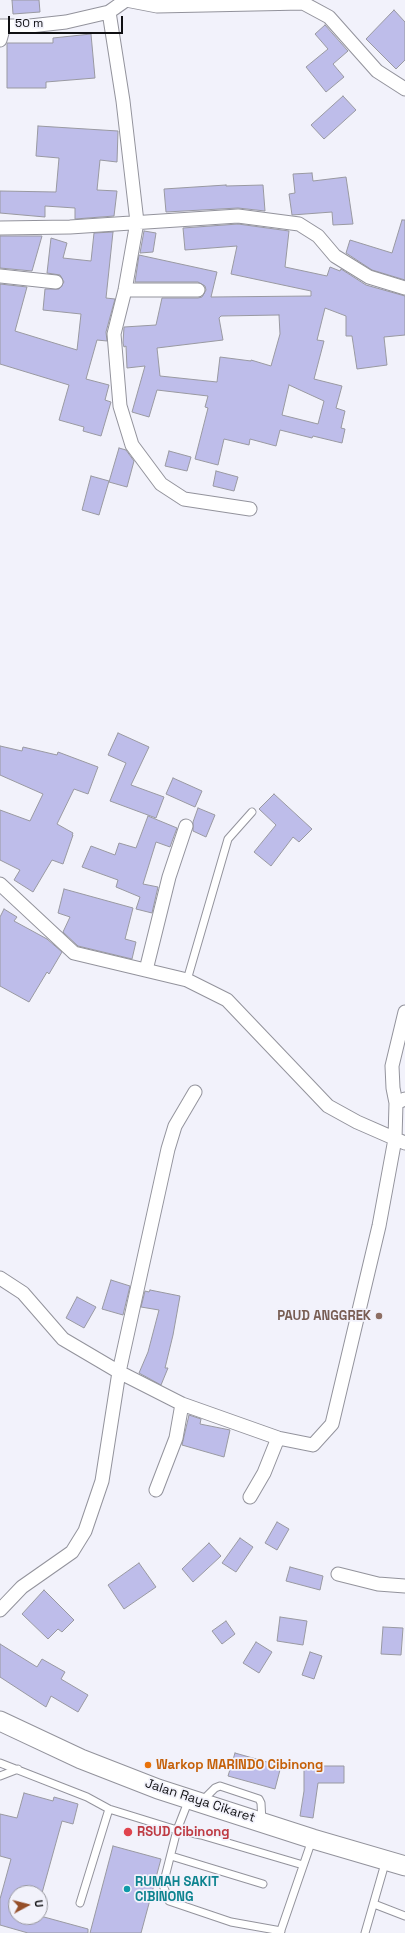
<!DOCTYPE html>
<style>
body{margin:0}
#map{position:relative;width:405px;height:1933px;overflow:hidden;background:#f2f2fb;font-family:"Space Grotesk",sans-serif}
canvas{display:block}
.north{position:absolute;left:8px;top:1885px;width:40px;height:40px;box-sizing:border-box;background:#f2f2fb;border:1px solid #98989e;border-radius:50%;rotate:83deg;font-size:11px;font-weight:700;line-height:16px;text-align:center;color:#101013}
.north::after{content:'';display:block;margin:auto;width:14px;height:18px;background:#954e29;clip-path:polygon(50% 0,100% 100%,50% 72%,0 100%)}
.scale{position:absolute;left:8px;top:16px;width:115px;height:18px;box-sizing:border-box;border:2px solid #101013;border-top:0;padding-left:5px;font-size:12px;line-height:14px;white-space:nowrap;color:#101013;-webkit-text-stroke:3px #f2f2fb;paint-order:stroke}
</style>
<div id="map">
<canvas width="405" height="1933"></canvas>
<div class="north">U</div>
<div class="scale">50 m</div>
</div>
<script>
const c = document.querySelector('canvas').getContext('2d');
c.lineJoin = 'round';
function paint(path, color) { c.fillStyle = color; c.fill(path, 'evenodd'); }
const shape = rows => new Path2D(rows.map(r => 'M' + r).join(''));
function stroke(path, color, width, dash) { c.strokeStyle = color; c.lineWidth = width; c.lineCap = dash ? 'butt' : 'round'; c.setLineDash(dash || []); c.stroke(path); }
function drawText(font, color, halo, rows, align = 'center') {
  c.font = font + ' "Space Grotesk",sans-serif'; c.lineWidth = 3.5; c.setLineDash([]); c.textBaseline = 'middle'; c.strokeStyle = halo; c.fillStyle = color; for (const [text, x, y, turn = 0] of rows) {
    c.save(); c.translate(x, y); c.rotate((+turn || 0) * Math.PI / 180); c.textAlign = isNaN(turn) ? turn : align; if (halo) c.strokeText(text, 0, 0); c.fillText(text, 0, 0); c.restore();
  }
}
const building = shape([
 [12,0,39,0,40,12,13,14,12,0],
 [394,10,405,22,405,60,396,69,366,39,394,10],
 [325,25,348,51,333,64,344,77,326,92,306,67,328,49,315,34,325,25],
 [91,34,95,78,46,82,46,88,7,88,7,43,53,43,53,38,91,34],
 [343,96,356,110,324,139,311,125,343,96],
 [38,126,118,131,117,162,100,160,97,190,117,191,114,216,75,219,75,208,45,206,45,217,0,213,0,191,56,192,59,158,36,156,38,126],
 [312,173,313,181,346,177,353,224,333,225,332,212,292,215,289,194,295,193,293,174,312,173],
 [226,185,226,186,263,185,265,211,238,208,166,212,164,189,226,185],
 [402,220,405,220,405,280,372,270,346,253,350,240,392,253,402,220],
 [238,224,289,231,285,267,327,276,330,267,340,271,341,269,366,285,405,296,405,335,384,337,387,365,357,369,352,336,346,336,346,316,325,308,317,340,324,341,314,379,342,386,336,408,345,411,341,428,345,429,342,443,313,436,312,438,280,430,276,446,250,439,249,445,224,439,218,465,195,459,208,408,205,407,208,396,157,390,149,417,132,412,145,366,127,368,126,346,124,347,123,343,124,327,156,325,162,298,198,298,202,297,206,290,205,286,198,282,135,282,139,255,217,272,211,297,311,296,311,291,231,274,237,246,185,250,183,228,238,224],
 [279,315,280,334,271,366,251,360,251,361,220,357,217,382,160,376,157,348,223,340,219,318,221,316,279,315],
 [289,385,324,401,318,424,282,415,289,385],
 [144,231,156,233,153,252,140,253,144,231],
 [113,232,106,298,115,299,106,332,107,341,97,340,86,379,109,385,105,400,111,402,101,436,83,431,84,427,59,420,69,385,0,364,0,284,27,287,15,331,77,350,81,314,43,310,45,289,59,289,64,282,60,275,47,273,51,238,67,243,63,258,91,261,94,233,113,232],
 [0,236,42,236,32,271,0,268,0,236],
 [119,448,126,450,134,461,127,487,109,482,119,448],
 [169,451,191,457,187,471,165,466,169,451],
 [216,471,238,477,234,491,213,486,216,471],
 [91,476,109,481,99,515,82,510,91,476],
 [118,733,149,747,131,785,164,797,156,818,110,801,126,763,108,755,118,733],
 [0,746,22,751,23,747,57,755,58,752,98,767,88,794,74,789,57,824,73,833,72,835,73,835,63,864,52,860,33,892,14,880,20,870,0,860,0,810,30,821,43,794,0,775,0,746],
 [173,778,202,791,195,807,166,794,173,778],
 [274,794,312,829,299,842,293,837,271,866,254,852,276,825,259,809,274,794],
 [198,808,215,815,206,837,193,831,193,822,198,808],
 [148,816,177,828,170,847,156,842,143,884,158,887,152,913,136,909,140,897,116,887,118,880,82,867,91,846,115,855,119,843,136,848,148,816],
 [64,889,133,908,125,939,136,942,132,959,78,946,63,932,70,917,58,913,64,889],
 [4,909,17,917,14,921,47,939,62,952,49,974,47,972,29,1002,0,986,0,917,4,909],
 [111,1280,130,1286,123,1315,102,1309,111,1280],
 [150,1290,180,1296,173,1335,165,1368,168,1368,161,1385,139,1373,148,1352,159,1310,141,1307,145,1291,149,1292,150,1290],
 [77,1297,96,1307,84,1328,66,1318,77,1297],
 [189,1415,201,1419,200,1424,230,1430,224,1457,182,1445,189,1415],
 [277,1522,289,1529,277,1550,265,1543,277,1522],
 [240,1538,253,1547,236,1572,222,1563,240,1538],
 [209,1543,221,1556,193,1582,182,1569,209,1543],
 [139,1563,156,1587,124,1609,108,1585,139,1563],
 [290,1567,323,1576,320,1590,286,1581,290,1567],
 [44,1590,74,1620,62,1632,58,1629,48,1639,22,1614,44,1590],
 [280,1617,307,1621,303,1645,277,1641,280,1617],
 [226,1621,235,1634,222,1644,212,1631,226,1621],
 [383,1627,403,1628,401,1655,381,1654,383,1627],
 [256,1642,272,1652,259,1673,243,1663,256,1642],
 [0,1644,37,1667,42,1659,65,1672,61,1679,88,1695,78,1712,51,1696,46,1707,0,1677,0,1644],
 [310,1652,322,1656,314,1679,302,1675,310,1652],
 [235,1753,281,1766,275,1789,228,1776,235,1753],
 [304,1766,344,1766,344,1783,318,1783,313,1818,300,1816,304,1791,304,1766],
 [24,1793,53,1801,54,1797,78,1804,73,1824,62,1821,42,1893,16,1893,16,1917,44,1917,88,1929,88,1933,28,1933,0,1925,0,1899,11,1859,0,1856,0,1814,17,1818,24,1793],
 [113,1846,161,1859,141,1933,90,1933,113,1846]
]);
paint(building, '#bebdea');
stroke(building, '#9999a1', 1);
const lane = shape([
 [187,980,228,839,252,812],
 [0,1763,87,1797,109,1809,177,1830,186,1807],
 [0,1776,18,1769],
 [201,1802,215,1788,220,1786,259,1799,261,1803,262,1822],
 [171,1856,263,1884],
 [80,1903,109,1809],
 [374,1904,405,1916],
 [281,1931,231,1922,169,1901,163,1885,177,1830,201,1835,303,1865],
 [280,1933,312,1840],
 [365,1933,386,1860]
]);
const street = shape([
 [126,0,157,6,303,3,329,17,377,71,405,89],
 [109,12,123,101,137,222,125,290,114,334,120,406,132,445,161,484,184,499,250,509],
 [0,26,30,26,66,22,109,12,126,0],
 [0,40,4,26],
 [0,228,70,227,238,216,299,224,318,236,335,256,369,277,405,288],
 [0,276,56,282],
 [125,290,198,290],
 [0,884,74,953,187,980,227,1000,328,1106,357,1122,405,1143],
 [146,970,169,877,186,826],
 [396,1103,393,1088,392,1066,405,1012],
 [0,1278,23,1293,63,1339,119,1372,182,1404,278,1438,313,1445,332,1424,379,1226,395,1139,396,1103,405,1099],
 [156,1490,176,1438,182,1404],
 [250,1497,264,1473,278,1438],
 [338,1574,378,1584,405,1586],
 [0,1610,22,1587,72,1552,85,1531,102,1481,119,1372,168,1149,175,1126,195,1092]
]);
const secondary = shape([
 [0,1721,81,1759,158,1789,313,1839,405,1866]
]);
stroke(lane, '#93939c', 9);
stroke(street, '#93939c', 15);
stroke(secondary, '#93939c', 21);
stroke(lane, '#fff', 7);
stroke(street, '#fff', 13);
stroke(secondary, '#fff', 19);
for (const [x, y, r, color] of [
 [379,1316,4,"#8d6e63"],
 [148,1765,4,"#e8710a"],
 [128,1832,5,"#e0444e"],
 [127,1889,4,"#0f9aa8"]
]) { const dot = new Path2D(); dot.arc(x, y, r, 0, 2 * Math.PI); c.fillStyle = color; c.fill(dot); stroke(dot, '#f2f2fb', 1.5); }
drawText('bold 13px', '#785e54', '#f2f2fb', [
 ["PAUD ANGGREK",371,1316]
], 'right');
drawText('bold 13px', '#c56008', '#f2f2fb', [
 ["Warkop MARINDO Cibinong",156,1765]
], 'left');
drawText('13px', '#101013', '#f2f2fb', [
 ["Jalan Raya Cikaret",200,1801,18]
]);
drawText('bold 13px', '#be3a42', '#f2f2fb', [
 ["RSUD Cibinong",137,1832]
], 'left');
drawText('bold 13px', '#0d838f', '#f2f2fb', [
 ["RUMAH SAKIT",135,1882],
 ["CIBINONG",135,1897]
], 'left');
</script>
